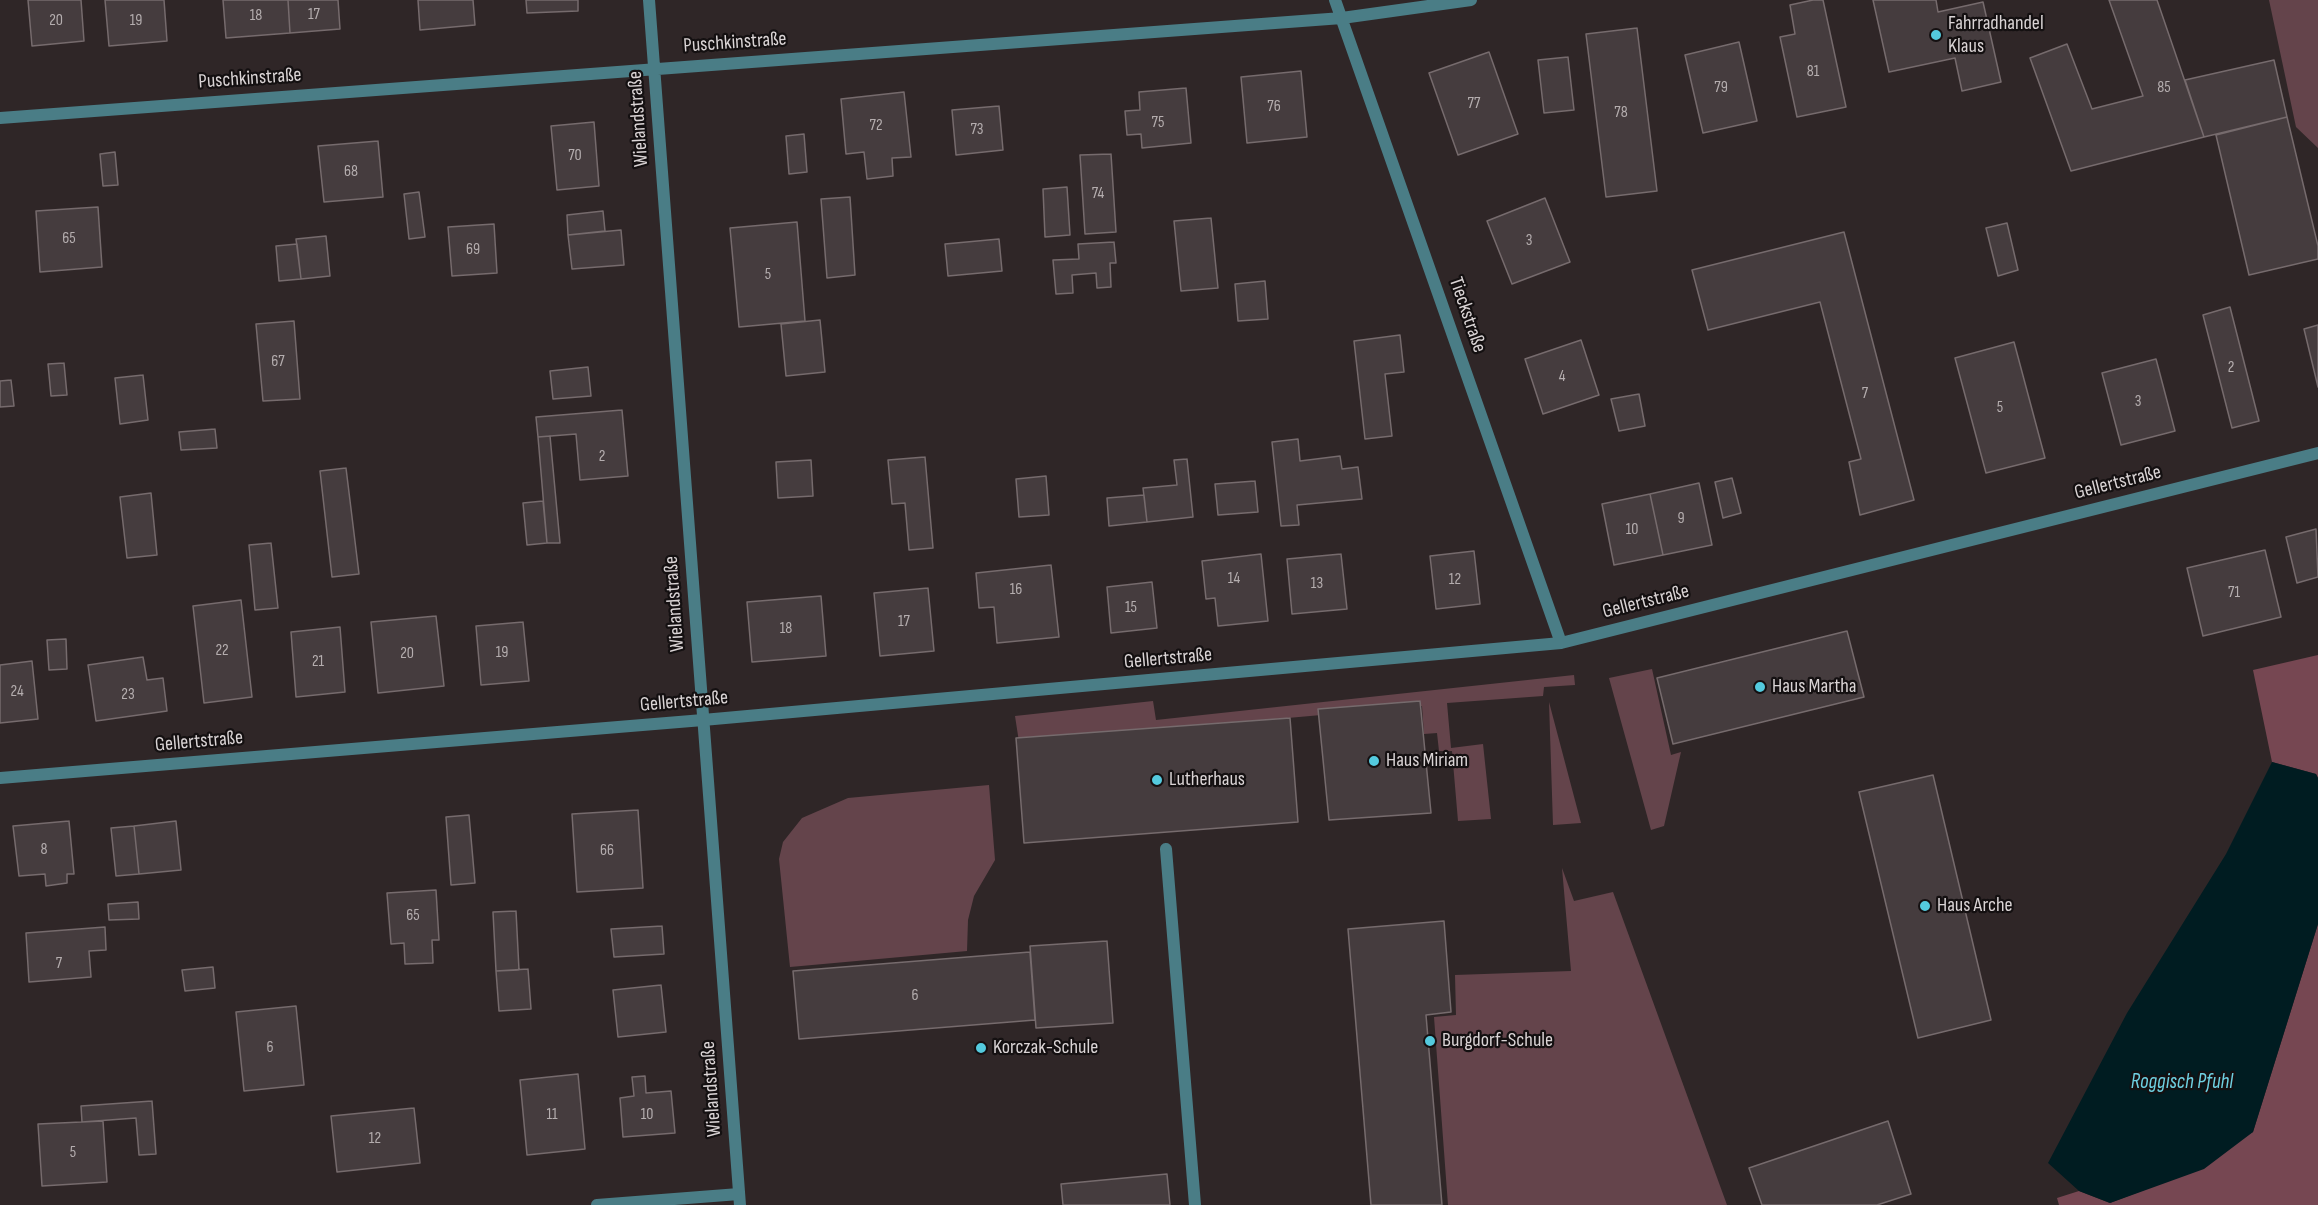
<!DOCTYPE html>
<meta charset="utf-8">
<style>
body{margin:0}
canvas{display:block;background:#2f2627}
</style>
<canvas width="2318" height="1205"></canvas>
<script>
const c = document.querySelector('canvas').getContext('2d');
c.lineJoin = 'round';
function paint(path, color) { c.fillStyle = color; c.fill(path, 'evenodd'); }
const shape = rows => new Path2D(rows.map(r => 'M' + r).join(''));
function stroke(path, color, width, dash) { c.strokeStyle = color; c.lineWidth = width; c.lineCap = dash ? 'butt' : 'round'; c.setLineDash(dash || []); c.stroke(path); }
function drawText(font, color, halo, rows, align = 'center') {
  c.font = font + ' "Sofia Sans Condensed",sans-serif'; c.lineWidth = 4.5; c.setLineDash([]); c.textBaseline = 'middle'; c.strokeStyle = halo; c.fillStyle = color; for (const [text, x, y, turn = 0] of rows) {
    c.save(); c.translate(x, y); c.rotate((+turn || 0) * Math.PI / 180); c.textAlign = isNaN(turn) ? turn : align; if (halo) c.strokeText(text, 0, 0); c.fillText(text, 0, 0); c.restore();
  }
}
paint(shape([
 [2269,0,2318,0,2318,148,2296,127],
 [1652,669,1671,755,1681,752,1664,826,1651,830,1609,678],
 [1574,675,1575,685,1544,687,1543,696,1447,703,1451,748,1483,744,1491,819,1458,821,1452,751,1439,751,1437,733,1424,734,1422,706,1019,742,1015,716,1153,701,1156,720],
 [1549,702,1581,823,1553,825],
 [989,785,995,860,974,896,968,920,967,951,790,967,779,859,783,842,802,818,848,798],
 [1562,868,1574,901,1613,892,1727,1205,1448,1205,1434,1017,1456,1015,1455,975,1571,971]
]), '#64444b');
paint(shape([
 [2318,655,2318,778,2316,774,2272,762,2253,670],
 [2318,924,2318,1205,2059,1205,2057,1198,2079,1191,2110,1203,2144,1190,2253,1132]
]), '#764752');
paint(shape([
 [2272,762,2316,774,2318,778,2318,924,2253,1132,2204,1169,2110,1203,2079,1191,2048,1163,2127,1013,2226,854]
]), '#001c21');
const building = shape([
 [28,0,81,0,84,41,32,46,28,0],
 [105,0,164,0,167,41,109,46,105,0],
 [223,0,288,0,290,33,226,38,223,0],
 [288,0,338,0,340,29,290,33,288,0],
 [418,0,473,0,475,25,420,30,418,0],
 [526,0,578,0,578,11,527,13,526,0],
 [1813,0,1823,0,1846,107,1797,117,1780,37,1795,34,1790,5,1813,0],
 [1873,0,1936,0,1938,12,1983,2,2001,82,1962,91,1955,58,1889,72,1873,0],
 [2109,0,2157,0,2204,137,2071,171,2030,58,2067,44,2092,109,2143,96,2109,0],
 [1637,28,1657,191,1606,197,1586,34,1637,28],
 [1739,42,1757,121,1703,133,1685,55,1739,42],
 [1489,52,1518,134,1458,155,1429,73,1489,52],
 [1568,57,1574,110,1544,113,1538,60,1568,57],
 [2274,60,2287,117,2204,137,2185,80,2274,60],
 [1301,71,1307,137,1247,143,1241,77,1301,71],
 [1186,88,1191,143,1142,148,1141,134,1127,135,1125,111,1140,110,1139,92,1186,88],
 [904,92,911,157,892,158,893,176,867,179,864,152,846,154,841,99,904,92],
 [999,106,1003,150,956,155,952,110,999,106],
 [2287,117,2318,246,2318,259,2249,275,2216,135,2287,117],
 [594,122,599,186,557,190,551,126,594,122],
 [804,134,807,172,789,174,786,136,804,134],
 [378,141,383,197,324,202,318,146,378,141],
 [115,152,118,185,103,186,100,154,115,152],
 [1111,154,1116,232,1085,234,1080,155,1111,154],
 [1067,187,1070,235,1045,237,1043,189,1067,187],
 [419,192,425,237,409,239,404,194,419,192],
 [850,197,855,275,827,278,821,199,850,197],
 [1545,198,1570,262,1512,284,1487,221,1545,198],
 [98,207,102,267,40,272,36,211,98,207],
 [603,211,605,231,568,235,567,215,603,211],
 [1211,218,1218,288,1181,291,1174,221,1211,218],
 [797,222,805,321,739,327,730,228,797,222],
 [2007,223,2018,270,1998,276,1986,228,2007,223],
 [494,224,497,273,452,276,448,227,494,224],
 [621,230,624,265,572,269,568,235,621,230],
 [1844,232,1914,500,1860,515,1849,462,1861,459,1820,302,1708,330,1692,270,1844,232],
 [326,236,330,276,301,279,296,239,326,236],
 [999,239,1002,271,948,276,945,244,999,239],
 [1114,242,1116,263,1110,263,1111,287,1097,288,1096,273,1072,275,1073,293,1056,294,1053,260,1079,259,1078,244,1114,242],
 [297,244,301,279,279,281,276,246,297,244],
 [1265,281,1268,319,1238,321,1235,284,1265,281],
 [2230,307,2259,421,2232,428,2203,315,2230,307],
 [820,320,825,372,786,376,781,324,820,320],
 [294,321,300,399,263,401,256,324,294,321],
 [2318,325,2318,387,2304,329,2318,325],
 [1400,335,1404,372,1385,374,1392,436,1365,439,1354,341,1400,335],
 [1581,340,1599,395,1543,414,1525,359,1581,340],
 [2014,342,2045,458,1986,473,1955,358,2014,342],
 [2156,359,2175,431,2121,445,2102,373,2156,359],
 [64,363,67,395,51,396,48,364,64,363],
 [588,367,591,396,553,399,550,371,588,367],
 [143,375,148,420,120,424,115,378,143,375],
 [11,380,14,406,0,407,0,381,11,380],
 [1639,394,1645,426,1619,431,1611,399,1639,394],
 [622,410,628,476,580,480,576,434,538,437,536,417,622,410],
 [215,429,217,448,181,450,179,432,215,429],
 [550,436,560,543,547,543,538,437,550,436],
 [1298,439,1300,461,1340,456,1342,469,1358,467,1362,499,1297,505,1299,525,1281,526,1272,442,1298,439],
 [925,457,933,548,909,550,905,503,892,504,888,460,925,457],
 [1187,459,1193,517,1147,522,1143,488,1177,485,1174,460,1187,459],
 [811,460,813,496,778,498,776,462,811,460],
 [346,468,359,574,332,577,320,471,346,468],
 [1046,476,1049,515,1019,517,1016,479,1046,476],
 [1732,478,1741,513,1723,518,1715,482,1732,478],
 [1255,481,1258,512,1218,515,1215,484,1255,481],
 [1699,483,1712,545,1663,555,1650,494,1699,483],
 [151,493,157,555,127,558,120,497,151,493],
 [1650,494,1663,555,1614,565,1602,504,1650,494],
 [1144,495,1147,522,1109,526,1107,498,1144,495],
 [543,501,547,543,527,545,523,503,543,501],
 [2316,529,2318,577,2297,583,2286,537,2316,529],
 [271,543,278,608,255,610,249,545,271,543],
 [2265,550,2281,617,2203,636,2187,568,2265,550],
 [1474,551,1480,604,1436,609,1430,556,1474,551],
 [1261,554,1268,621,1218,626,1215,598,1206,599,1202,561,1261,554],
 [1341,554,1347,609,1292,614,1287,559,1341,554],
 [1051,565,1059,637,997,643,994,607,979,608,976,573,1051,565],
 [1152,582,1157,628,1111,633,1107,587,1152,582],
 [928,588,934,651,880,656,874,593,928,588],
 [821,596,826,656,752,662,747,602,821,596],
 [241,600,252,697,204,703,193,606,241,600],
 [436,616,444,686,378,693,371,622,436,616],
 [523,622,529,681,481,685,476,626,523,622],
 [340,627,345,692,296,697,291,632,340,627],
 [1847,631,1864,697,1673,744,1657,678,1847,631],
 [66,639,67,669,49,670,47,640,66,639],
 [143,657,147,680,163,678,167,711,96,721,88,665,143,657],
 [32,661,38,719,0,723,0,665,32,661],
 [1420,701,1431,813,1329,820,1318,709,1420,701],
 [1290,718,1298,822,1024,843,1016,738,1290,718],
 [1933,775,1991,1020,1918,1038,1859,792,1933,775],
 [638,810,643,888,577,892,572,814,638,810],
 [469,815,475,883,451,885,446,817,469,815],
 [69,821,74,874,67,874,67,883,46,886,45,874,19,876,13,826,69,821],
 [176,821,181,870,139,874,134,826,176,821],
 [134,826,139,874,116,876,111,828,134,826],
 [436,890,439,940,432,940,433,963,405,964,404,943,391,944,387,893,436,890],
 [138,902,139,919,109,920,108,904,138,902],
 [516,911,519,970,496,971,493,912,516,911],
 [1444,921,1451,1012,1426,1015,1442,1205,1371,1205,1348,929,1444,921],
 [662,926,664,954,614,957,611,929,662,926],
 [105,927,106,950,89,951,91,977,29,982,26,933,105,927],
 [1107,941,1113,1023,1036,1028,1030,946,1107,941],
 [1030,952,1035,1020,799,1039,793,971,1030,952],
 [213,967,215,988,185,991,182,970,213,967],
 [528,969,531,1009,499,1011,496,971,528,969],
 [661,985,666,1032,618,1037,613,990,661,985],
 [296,1006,304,1085,244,1091,236,1012,296,1006],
 [578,1074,585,1149,527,1155,520,1080,578,1074],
 [645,1076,646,1093,671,1091,675,1133,623,1137,620,1098,634,1096,632,1077,645,1076],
 [152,1101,156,1154,139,1155,136,1118,82,1122,81,1106,152,1101],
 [414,1108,420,1163,337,1172,331,1116,414,1108],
 [103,1121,107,1182,42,1186,38,1124,103,1121],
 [1888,1121,1911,1194,1877,1205,1762,1205,1749,1168,1888,1121],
 [1167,1174,1170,1205,1063,1205,1061,1184,1167,1174]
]);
paint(building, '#453c3e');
stroke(building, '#766b6d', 1.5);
stroke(shape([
 [1166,849,1195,1205]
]), '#4a7d86', 12);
stroke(shape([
 [649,0,740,1205],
 [1335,0,1561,643],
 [0,118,1342,18,1471,0],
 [0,778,703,720,1561,643,2318,453],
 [597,1205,739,1194]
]), '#4a7d86', 12);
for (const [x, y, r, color] of [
 [1936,35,6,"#54cade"],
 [1760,687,6,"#54cade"],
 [1374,761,6,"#54cade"],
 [1157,780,6,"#54cade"],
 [1925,906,6,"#54cade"],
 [1430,1041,6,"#54cade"],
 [981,1048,6,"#54cade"]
]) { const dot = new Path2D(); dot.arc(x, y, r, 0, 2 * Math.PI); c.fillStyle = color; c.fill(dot); stroke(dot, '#141011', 2); }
drawText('16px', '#b5aeaf', null, [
 ["17",314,15],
 ["18",256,16],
 ["20",56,21],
 ["19",136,21],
 ["81",1813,72],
 ["79",1721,88],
 ["85",2164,88],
 ["77",1474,104],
 ["76",1274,107],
 ["78",1621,113],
 ["75",1158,123],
 ["72",876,126],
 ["73",977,130],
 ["70",575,156],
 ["68",351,172],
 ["74",1098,194],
 ["65",69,239],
 ["3",1529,241],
 ["69",473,250],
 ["5",768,275],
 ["67",278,362],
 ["2",2231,368],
 ["4",1562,377],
 ["7",1865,394],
 ["3",2138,402],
 ["5",2000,408],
 ["2",602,457],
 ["9",1681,519],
 ["10",1632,530],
 ["14",1234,579],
 ["12",1455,580],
 ["13",1317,584],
 ["16",1016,590],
 ["71",2234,593],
 ["15",1131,608],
 ["17",904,622],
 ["18",786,629],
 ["22",222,651],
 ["19",502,653],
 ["20",407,654],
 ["21",318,662],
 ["24",17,692],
 ["23",128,695],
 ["8",44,850],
 ["66",607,851],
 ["65",413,916],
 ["7",59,964],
 ["6",915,996],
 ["6",270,1048],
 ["11",552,1115],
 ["10",647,1115],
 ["12",375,1139],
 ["5",73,1153]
]);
drawText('20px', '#dad4d5', '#141011', [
 ["Fahrradhandel",1948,24],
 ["Klaus",1948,47],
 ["Haus Martha",1772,687],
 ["Haus Miriam",1386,761],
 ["Lutherhaus",1169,780],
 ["Haus Arche",1937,906],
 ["Burgdorf-Schule",1442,1041],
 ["Korczak-Schule",993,1048]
], 'left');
drawText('20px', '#dad4d5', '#141011', [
 ["Puschkinstraße",735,43,-4],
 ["Puschkinstraße",250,79,-4],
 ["Wielandstraße",639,119,-94],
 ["Tieckstraße",1467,315,71],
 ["Gellertstraße",2118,483,-14],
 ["Gellertstraße",1646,602,-14],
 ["Wielandstraße",675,604,-94],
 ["Gellertstraße",1168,659,-5],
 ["Gellertstraße",684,702,-5],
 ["Gellertstraße",199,742,-5],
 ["Wielandstraße",712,1089,-94]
]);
drawText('italic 21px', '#6ed0e1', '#141011', [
 ["Roggisch Pfuhl",2182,1083]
]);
</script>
